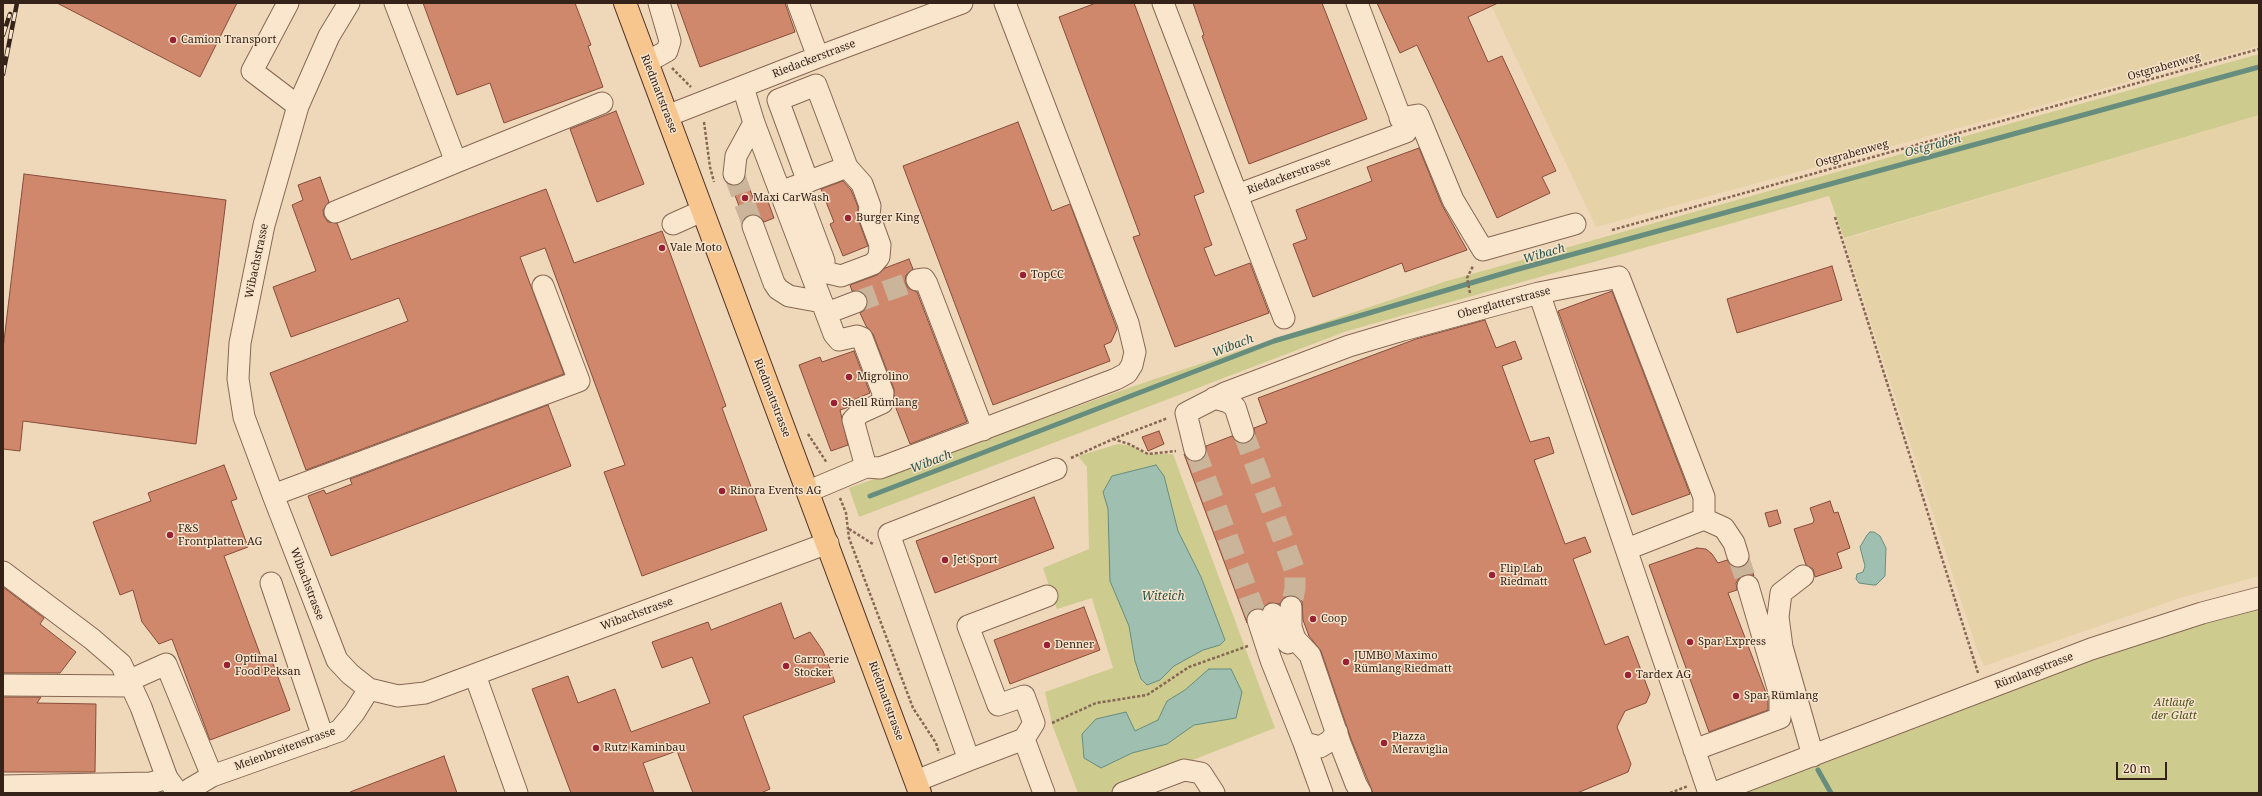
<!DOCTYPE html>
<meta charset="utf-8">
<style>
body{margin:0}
#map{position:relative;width:2262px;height:796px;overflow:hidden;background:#efd8ba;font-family:"Noto Serif",serif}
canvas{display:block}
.frame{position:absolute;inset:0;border:4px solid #35231a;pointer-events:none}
.scale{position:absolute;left:2116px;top:762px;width:51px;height:18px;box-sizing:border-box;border:2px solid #35231a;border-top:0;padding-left:5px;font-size:12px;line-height:14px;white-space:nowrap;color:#35231a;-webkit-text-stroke:3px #f7e3ca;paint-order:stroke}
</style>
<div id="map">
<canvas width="2262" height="796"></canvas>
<div class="frame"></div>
<div class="scale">20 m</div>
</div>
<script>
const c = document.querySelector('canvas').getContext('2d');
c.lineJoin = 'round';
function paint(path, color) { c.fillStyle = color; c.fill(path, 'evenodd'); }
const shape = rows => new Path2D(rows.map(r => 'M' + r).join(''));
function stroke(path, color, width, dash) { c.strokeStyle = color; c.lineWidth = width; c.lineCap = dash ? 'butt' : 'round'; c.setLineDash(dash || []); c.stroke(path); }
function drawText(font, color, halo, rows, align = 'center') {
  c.font = font + ' "Noto Serif",serif'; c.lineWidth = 3; c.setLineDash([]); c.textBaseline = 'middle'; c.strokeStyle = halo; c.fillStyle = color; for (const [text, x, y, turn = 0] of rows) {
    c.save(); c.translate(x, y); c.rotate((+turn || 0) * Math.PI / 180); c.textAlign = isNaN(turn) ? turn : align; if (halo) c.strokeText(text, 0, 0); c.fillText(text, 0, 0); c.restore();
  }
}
paint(shape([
 [1490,3,2259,3,2259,46,1596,227],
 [2259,115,2259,576,2180,598,1984,666,1975,644,1844,239]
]), '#e5d2a7');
paint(shape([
 [2259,54,2259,115,1844,238,1829,196,1347,331,859,517,849,488,1140,384,1447,281],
 [1118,444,1134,446,1145,454,1173,454,1275,728,1108,793,1078,793,1053,727,1045,692,1113,668,1092,598,1057,609,1043,568,1089,549,1087,467,1078,456],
 [2259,598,2259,793,1714,793]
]), '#cdcb8e');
const water = shape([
 [1156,465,1164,476,1178,531,1201,577,1225,640,1220,645,1203,650,1174,666,1160,680,1147,685,1141,679,1135,661,1129,626,1110,581,1108,509,1103,492,1112,476,1156,465],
 [1870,532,1874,532,1880,536,1886,548,1885,576,1876,585,1873,585,1859,583,1856,579,1857,574,1863,572,1865,566,1860,547,1867,535,1870,532],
 [1209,669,1231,669,1242,692,1236,718,1194,725,1167,744,1132,753,1101,768,1084,758,1082,734,1096,719,1126,712,1135,731,1158,720,1167,701,1185,690,1209,669]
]);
paint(water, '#9fc0b1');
stroke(water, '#668d7e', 1);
stroke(shape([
 [870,496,1274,341,1515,270,2259,67],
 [1818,770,1831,793]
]), '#668d7e', 5);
const building = shape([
 [57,3,237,3,200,77,57,3],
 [423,3,575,3,591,45,588,46,603,87,504,123,490,83,457,95,423,3],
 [677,3,785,3,795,32,700,67,677,3],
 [1096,3,1134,3,1204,192,1194,196,1212,245,1204,248,1215,276,1250,263,1269,313,1175,347,1133,237,1140,235,1059,17,1096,3],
 [1193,3,1322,3,1367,119,1249,164,1202,36,1204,35,1193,3],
 [1377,3,1498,3,1468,17,1488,62,1502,56,1556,171,1542,177,1550,193,1497,218,1417,45,1400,53,1377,3],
 [616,111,644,184,597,202,570,129,616,111],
 [1018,122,1052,211,1070,204,1117,329,1111,342,1104,345,1110,361,993,405,903,166,1018,122],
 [1419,148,1442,205,1467,250,1405,272,1402,263,1313,297,1293,244,1307,239,1296,210,1372,181,1367,167,1419,148],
 [24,174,226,200,196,444,23,421,20,451,3,449,3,349,24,174],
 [320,177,329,202,323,210,324,216,328,222,337,223,351,260,546,189,574,263,662,231,726,406,722,408,767,530,642,576,604,472,625,465,545,248,520,257,564,374,306,470,270,373,408,321,399,298,291,337,273,287,316,271,292,205,303,200,298,185,320,177],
 [745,177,754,200,766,196,774,218,764,222,760,217,755,214,748,215,744,219,731,185,739,185,745,177],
 [843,181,851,190,854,197,858,207,858,219,868,246,843,256,830,224,834,222,821,189,843,181],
 [909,259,913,269,906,275,905,282,908,288,917,292,967,422,910,444,894,403,894,389,873,334,866,326,860,313,866,309,867,298,863,292,852,291,850,285,877,275,885,268,909,259],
 [1832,266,1842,300,1737,333,1727,299,1832,266],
 [1612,291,1690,494,1632,515,1558,311,1612,291],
 [1485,320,1496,348,1515,341,1522,359,1502,366,1530,442,1549,437,1554,453,1534,460,1565,544,1585,537,1591,552,1573,559,1605,645,1628,636,1650,694,1646,703,1625,711,1617,727,1631,764,1628,772,1577,793,1373,793,1351,739,1321,651,1309,636,1303,620,1302,601,1297,596,1291,595,1285,597,1280,604,1269,603,1262,609,1255,609,1249,612,1246,617,1247,623,1184,454,1191,461,1197,462,1203,459,1206,454,1206,446,1232,436,1241,444,1252,440,1255,434,1254,428,1267,423,1258,398,1416,339,1485,320],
 [854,351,870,393,853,400,854,403,849,407,840,410,848,445,831,451,799,365,820,357,822,362,854,351],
 [548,405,571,466,331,556,308,496,324,490,326,494,352,484,350,479,548,405],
 [1159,431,1164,444,1148,451,1142,437,1159,431],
 [224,465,237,499,231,501,248,547,224,556,263,662,271,658,290,710,210,740,172,639,159,644,142,622,133,590,120,595,93,522,151,501,148,493,224,465],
 [1034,497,1054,548,935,593,916,541,1034,497],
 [1830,501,1834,513,1838,512,1850,548,1837,553,1842,568,1815,577,1813,569,1806,565,1794,529,1813,523,1814,520,1810,508,1830,501],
 [1777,510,1781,523,1769,527,1765,513,1777,510],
 [1697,548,1706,549,1712,554,1718,563,1727,560,1735,568,1742,567,1749,561,1754,576,1745,574,1740,577,1736,583,1737,590,1728,593,1768,698,1768,710,1709,732,1649,565,1697,548],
 [3,587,44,618,40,624,76,652,60,673,3,673,3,587],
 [781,603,794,639,810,632,823,651,835,682,743,716,770,789,761,793,693,793,677,751,643,763,654,793,571,793,532,689,568,676,578,703,615,689,631,732,710,703,692,657,662,668,652,642,708,622,711,630,781,603],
 [1084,607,1100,650,1010,684,994,640,1084,607],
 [3,697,41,697,37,703,96,704,95,772,3,772,3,697],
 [444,756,457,793,350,793,350,792,444,756]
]);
paint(building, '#d0886d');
stroke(building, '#874c39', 1);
stroke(shape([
 [734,174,753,226],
 [856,302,917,280],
 [1243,432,1295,571,1295,589,1291,607],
 [1195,450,1258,620],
 [1738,556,1748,586]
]), '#cab49a', 21, [21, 10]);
const minor = shape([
 [288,3,252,71,298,106],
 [349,3,329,36,298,106,264,225,240,343,238,379,244,417,273,495,337,660,350,674,369,689,398,696,425,693,828,543],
 [798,3,818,57],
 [1163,3,1237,195,1406,132,1357,3],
 [647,62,667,51,670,41,659,3],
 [743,87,754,123,834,334,839,340,857,336,862,338,883,393,882,403,860,413,853,420,866,467,809,491],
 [667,116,818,57,962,3],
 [1400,118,1418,115,1453,200,1483,250,1575,224],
 [456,162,602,103],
 [734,174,736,156,754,123],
 [808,182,778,100,816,85,847,167],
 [796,186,824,261,824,272],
 [780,192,847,167,862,184,870,206,869,215,880,245,879,257,873,264,841,276,824,272,813,277],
 [1237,195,1284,318],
 [335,212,456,162,395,3],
 [673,224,702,211],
 [753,226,774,283,778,289,789,296,822,302],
 [917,280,924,279,927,284,983,430],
 [1539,293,1709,793],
 [827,313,856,302],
 [1214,398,1228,402,1235,407,1243,432],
 [1195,450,1186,413,1225,393,1349,346,1403,330,1539,293,1619,277,1704,497,1704,519],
 [866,467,880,468,1116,379,1127,373,1132,365,1135,352,1128,323,1005,3],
 [273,495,579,381,543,286],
 [1627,549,1704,519,1724,528,1734,543,1738,556],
 [3,572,92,639,121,664,141,707,167,778,178,793],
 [1803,576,1781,593,1778,617,1782,647,1813,756],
 [271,583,323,737],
 [1291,607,1291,627,1295,639,1310,655,1340,743,1356,784,1361,793],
 [1273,614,1283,637,1288,643],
 [1258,620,1271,660,1304,743,1320,747,1330,741,1337,732],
 [475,675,517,793],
 [128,681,166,664,212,776],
 [3,685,131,686],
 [1024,739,1034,723,1024,696,998,705,968,626,1047,596],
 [1304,743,1322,793],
 [1694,750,1780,718,1780,695,1748,586],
 [969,760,1024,739,1044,793],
 [916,781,969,760,889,534,1056,469],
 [3,786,151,783,167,778],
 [187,793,190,789,212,776,339,731,354,713,369,689],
 [1123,793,1184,770,1201,773,1214,793],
 [1714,793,2091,649,2202,613,2259,598]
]);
const major = shape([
 [625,3,920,793]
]);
stroke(minor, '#876754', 23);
stroke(major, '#533629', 24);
stroke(shape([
 [672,68,691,87],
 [704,122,710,167,714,182],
 [1835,217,1978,673],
 [1612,230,2259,49],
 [1470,293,1467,278,1473,266],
 [808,434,827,463],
 [1113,439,1129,444,1148,454,1176,451],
 [1071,458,1113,439,1168,418],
 [840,498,846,513,849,538,913,708,936,743,939,753],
 [849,529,873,544],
 [1052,723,1096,703,1147,695,1189,667,1248,646],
 [1670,793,1688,786]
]), '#876754', 2.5, [3, 2]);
stroke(minor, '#fae6cd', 21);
stroke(major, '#f6c68e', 22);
const rail = shape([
 [3,35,10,14],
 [3,74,17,3]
]);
stroke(rail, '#35231a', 4.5);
stroke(rail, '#f7e3ca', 3, [9]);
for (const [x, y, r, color] of [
 [173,40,4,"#982133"],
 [745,198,4,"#982133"],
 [848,218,4,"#982133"],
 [662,248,4,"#982133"],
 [1023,275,4,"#982133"],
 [849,377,4,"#982133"],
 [834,403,4,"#982133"],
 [722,491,4,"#982133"],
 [170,535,4,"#982133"],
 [945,560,4,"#982133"],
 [1492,575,4,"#982133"],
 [1313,619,4,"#982133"],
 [1690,642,4,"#982133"],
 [1047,645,4,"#982133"],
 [1346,662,4,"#982133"],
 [227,665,4,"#982133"],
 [786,666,4,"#982133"],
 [1628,675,4,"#982133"],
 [1736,696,4,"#982133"],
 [1384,743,4,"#982133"],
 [596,748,4,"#982133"]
]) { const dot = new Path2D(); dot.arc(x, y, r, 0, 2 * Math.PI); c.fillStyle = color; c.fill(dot); stroke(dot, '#f7e3ca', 1.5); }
drawText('11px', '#35231a', '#f7e3ca', [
 ["Camion Transport",181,40],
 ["Maxi CarWash",753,198],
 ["Burger King",856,218],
 ["Vale Moto",670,248],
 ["TopCC",1031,275],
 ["Migrolino",857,377],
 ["Shell Rümlang",842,403],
 ["Rinora Events AG",730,491],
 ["F&S",178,529],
 ["Frontplatten AG",178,542],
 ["Jet Sport",953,560],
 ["Flip Lab",1500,569],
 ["Riedmatt",1500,582],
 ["Coop",1321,619],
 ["Spar Express",1698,642],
 ["Denner",1055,645],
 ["JUMBO Maximo",1354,656],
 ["Rümlang Riedmatt",1354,669],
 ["Optimal",235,659],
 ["Food Peksan",235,672],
 ["Carroserie",794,660],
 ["Stocker",794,673],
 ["Tardex AG",1636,675],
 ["Spar Rümlang",1744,696],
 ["Piazza",1392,737],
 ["Meraviglia",1392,750],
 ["Rutz Kaminbau",604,748]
], 'left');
drawText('11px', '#35231a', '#f7e3ca', [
 ["Riedackerstrasse",814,59,-21],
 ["Ostgrabenweg",2164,67,-16],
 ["Riedmattstrasse",659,94,69],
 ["Ostgrabenweg",1852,154,-16],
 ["Riedackerstrasse",1289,176,-20],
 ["Wibachstrasse",257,261,-78],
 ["Oberglatterstrasse",1504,303,-15],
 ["Riedmattstrasse",772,398,69],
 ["Wibachstrasse",307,584,69],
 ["Wibachstrasse",637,614,-20],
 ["Rümlangstrasse",2034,671,-21],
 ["Riedmattstrasse",886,701,70],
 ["Meienbreitenstrasse",285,749,-20]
]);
drawText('italic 11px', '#4d521f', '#f7e3ca', [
 ["Altläufe",2174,703],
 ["der Glatt",2174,716]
]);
drawText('italic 12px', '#28564c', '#f7e3ca', [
 ["Ostgraben",1933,146,-15],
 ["Wibach",1544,254,-16],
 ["Wibach",1233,346,-21],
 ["Wibach",931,462,-21],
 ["Witeich",1163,597]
]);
</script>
